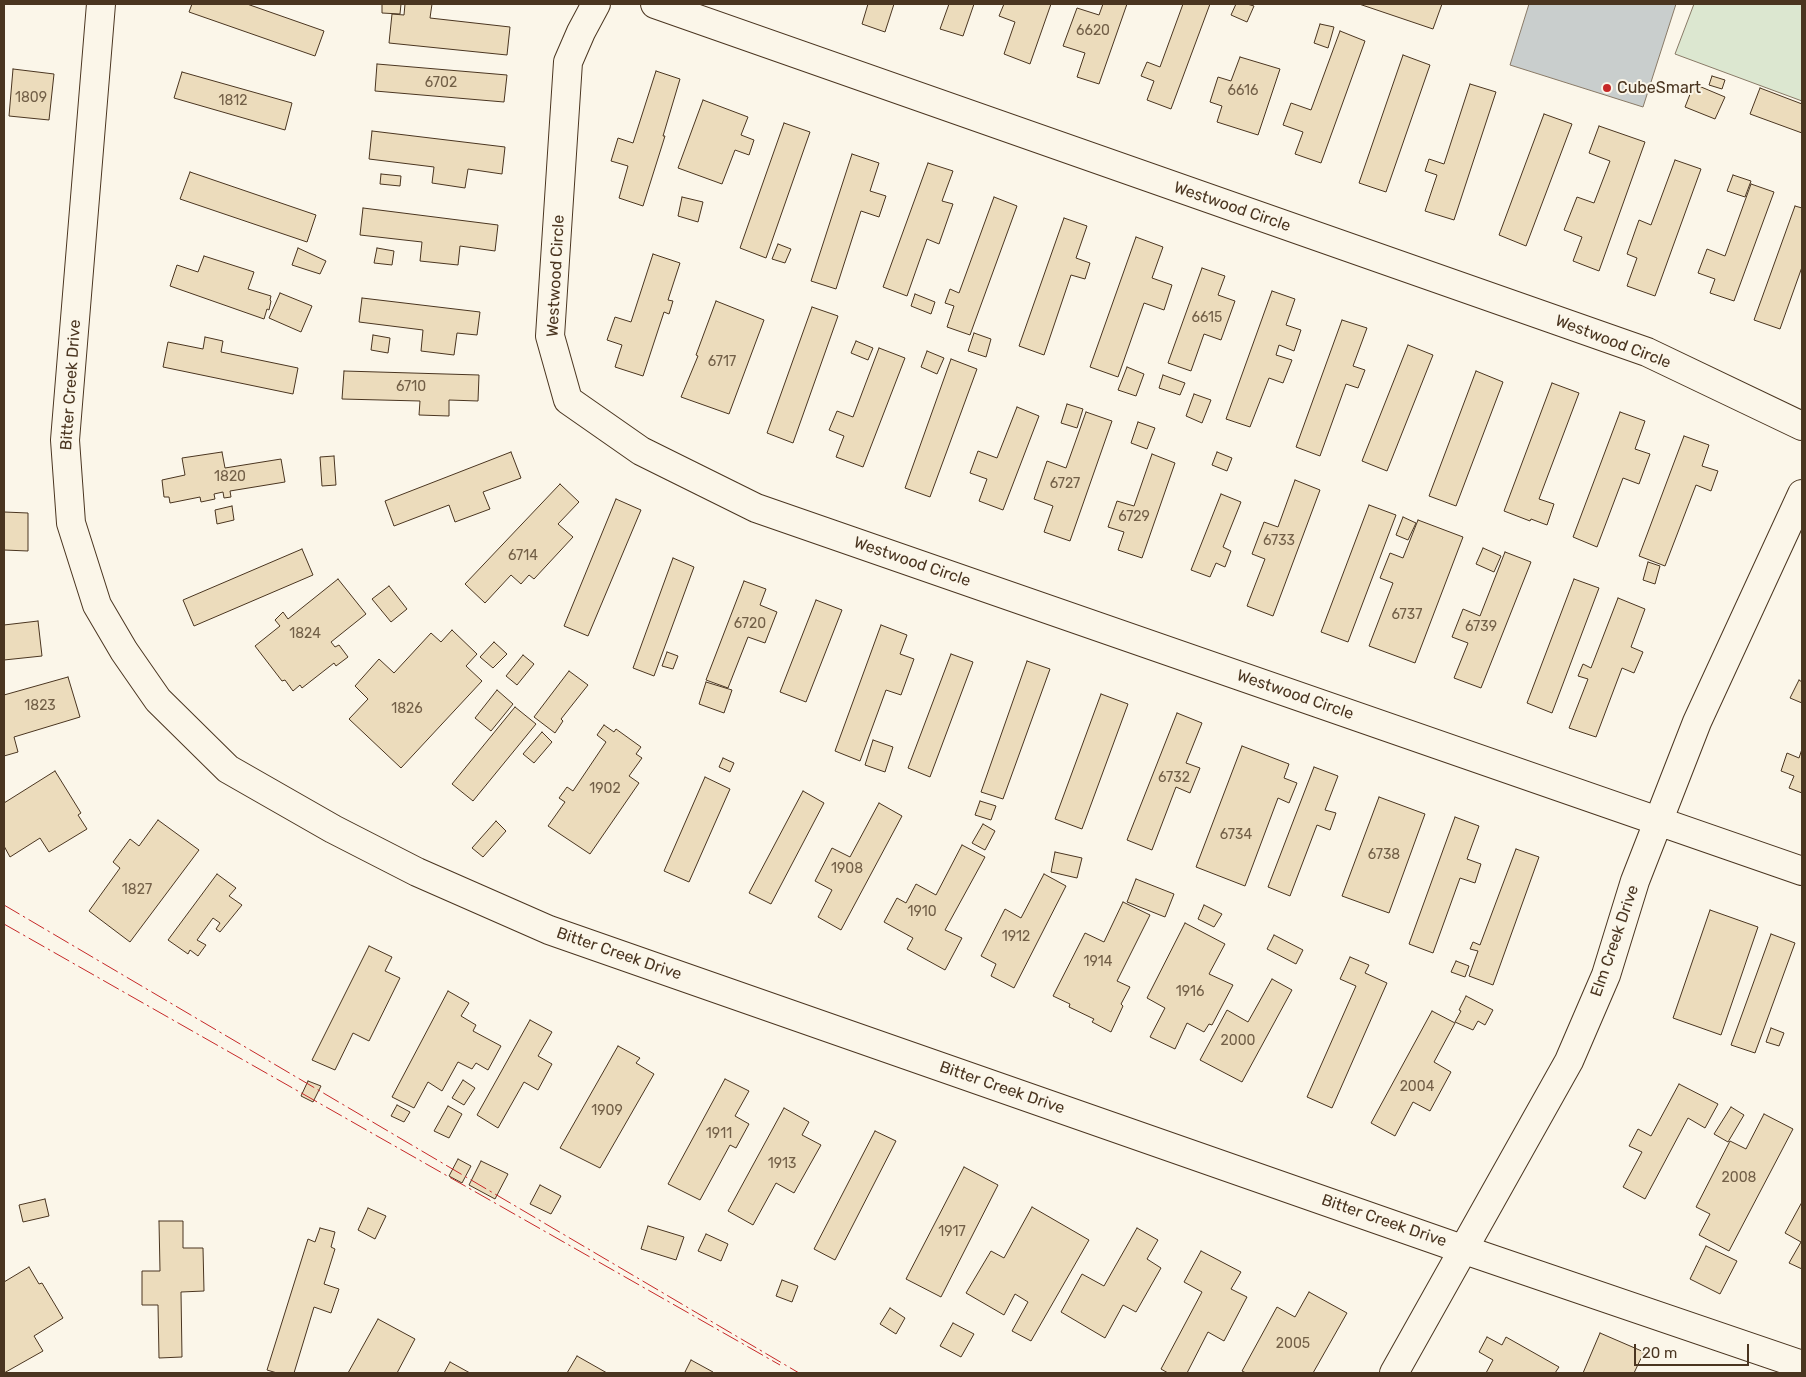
<!DOCTYPE html>
<style>
body{margin:0}
#map{position:relative;width:1806px;height:1377px;overflow:hidden;background:#fbf6e9;font-family:Rubik,sans-serif}
canvas{display:block}
.frame{position:absolute;inset:0;border:5px solid #4a3520;pointer-events:none}
.scale{position:absolute;left:1634px;top:1344px;width:115px;height:22px;box-sizing:border-box;border:2px solid #4a3520;border-top:0;padding-left:6px;font-size:15px;line-height:18px;white-space:nowrap;color:#4a3520;-webkit-text-stroke:4px #fbf6e9;paint-order:stroke}
</style>
<div id="map">
<canvas width="1806" height="1377"></canvas>
<div class="frame"></div>
<div class="scale">20 m</div>
</div>
<script>
const c = document.querySelector('canvas').getContext('2d');
c.lineJoin = 'round';
function paint(path, color) { c.fillStyle = color; c.fill(path, 'evenodd'); }
const shape = rows => new Path2D(rows.map(r => 'M' + r).join(''));
function stroke(path, color, width, dash) { c.strokeStyle = color; c.lineWidth = width; c.lineCap = dash ? 'butt' : 'round'; c.setLineDash(dash || []); c.stroke(path); }
function drawText(font, color, halo, rows, align = 'center') {
  c.font = font + ' Rubik,sans-serif'; c.lineWidth = 4; c.setLineDash([]); c.textBaseline = 'middle'; c.strokeStyle = halo; c.fillStyle = color; for (const [text, x, y, turn = 0] of rows) {
    c.save(); c.translate(x, y); c.rotate((+turn || 0) * Math.PI / 180); c.textAlign = isNaN(turn) ? turn : align; if (halo) c.strokeText(text, 0, 0); c.fillText(text, 0, 0); c.restore();
  }
}
const green = shape([
 [1694,4,1802,4,1802,101,1675,54,1694,4]
]);
paint(green, '#dce7d0');
stroke(green, '#887966', 1);
const water = shape([
 [1529,4,1676,4,1643,107,1510,65,1529,4]
]);
paint(water, '#c9cecd');
stroke(water, '#887966', 1);
const building = shape([
 [192,4,247,4,324,31,315,56,189,12,192,4],
 [382,4,401,4,400,14,382,13,382,4],
 [405,4,432,4,430,18,510,27,507,55,389,43,392,14,404,15,405,4],
 [868,4,894,4,885,32,862,24,868,4],
 [949,4,974,4,963,36,940,29,949,4],
 [1004,4,1051,4,1030,64,1004,54,1015,22,999,16,1004,4],
 [1103,4,1127,4,1099,84,1077,77,1085,53,1063,46,1077,8,1099,15,1103,4],
 [1183,4,1210,4,1171,109,1147,100,1154,81,1141,76,1147,62,1160,67,1183,4],
 [1236,4,1247,4,1254,6,1247,22,1231,15,1236,4],
 [1359,4,1442,4,1433,29,1359,4],
 [1320,24,1334,27,1328,48,1314,43,1320,24],
 [1340,31,1365,41,1321,163,1295,154,1303,132,1283,125,1291,103,1311,110,1340,31],
 [1403,55,1430,65,1386,192,1359,183,1403,55],
 [1240,57,1280,69,1258,135,1217,122,1222,106,1210,102,1218,77,1231,81,1240,57],
 [377,64,507,75,504,102,375,91,377,64],
 [13,69,54,74,49,120,9,116,13,69],
 [656,71,680,79,663,136,665,136,643,206,619,198,628,166,611,161,618,138,633,143,656,71],
 [182,72,292,103,285,130,174,98,182,72],
 [1712,76,1725,80,1722,89,1709,85,1712,76],
 [1470,84,1496,92,1454,220,1425,211,1437,175,1425,171,1429,159,1444,164,1470,84],
 [1694,84,1725,97,1715,119,1685,107,1694,84],
 [1760,88,1802,104,1802,133,1750,114,1760,88],
 [703,100,748,117,741,135,754,140,749,155,735,150,722,184,678,168,703,100],
 [1544,114,1572,124,1526,246,1499,235,1544,114],
 [784,123,810,132,766,258,740,248,784,123],
 [1599,126,1645,142,1599,271,1573,261,1582,237,1564,230,1577,197,1594,203,1610,161,1589,153,1599,126],
 [372,131,505,147,502,174,468,169,465,188,432,183,434,167,369,159,372,131],
 [852,154,879,163,870,191,886,196,879,217,861,211,836,289,811,281,852,154],
 [1675,160,1701,169,1655,296,1627,286,1637,258,1627,254,1639,220,1651,225,1675,160],
 [928,163,953,171,942,201,953,204,939,244,927,239,907,296,883,287,928,163],
 [190,172,316,215,307,242,180,199,190,172],
 [381,174,401,176,400,186,380,184,381,174],
 [1733,175,1751,181,1745,197,1727,191,1733,175],
 [1751,184,1774,192,1734,301,1710,293,1715,279,1698,273,1707,249,1725,256,1751,184],
 [682,197,703,202,698,222,678,216,682,197],
 [994,197,1017,206,970,335,947,327,954,306,945,303,950,289,959,293,994,197],
 [1795,206,1802,208,1802,267,1780,329,1754,320,1795,206],
 [363,208,498,225,495,251,460,246,458,265,420,261,422,242,360,235,363,208],
 [1064,218,1087,226,1076,258,1090,263,1085,279,1071,275,1044,355,1019,346,1064,218],
 [1136,237,1163,247,1152,278,1172,285,1164,310,1144,303,1118,377,1090,367,1136,237],
 [778,244,791,249,785,263,772,259,778,244],
 [298,248,326,261,320,274,292,265,298,248],
 [377,248,394,251,392,265,374,263,377,248],
 [653,254,680,263,668,300,673,301,669,314,664,312,643,376,615,367,622,345,607,340,615,317,631,322,653,254],
 [204,256,254,272,248,289,271,296,270,300,271,301,269,310,267,309,264,319,170,286,177,265,198,272,204,256],
 [1202,268,1225,276,1218,295,1235,301,1221,340,1204,334,1191,371,1168,363,1202,268],
 [1272,291,1295,299,1286,325,1301,330,1294,351,1279,345,1276,355,1292,360,1283,383,1269,378,1250,427,1226,419,1272,291],
 [280,293,312,306,301,332,269,318,280,293],
 [915,294,935,302,931,314,911,306,915,294],
 [362,298,480,312,477,335,457,333,454,355,421,351,423,330,359,322,362,298],
 [716,301,764,320,729,414,681,397,698,356,696,355,716,301],
 [812,307,838,316,793,443,767,433,812,307],
 [1342,320,1367,328,1353,366,1365,370,1358,388,1346,384,1320,456,1296,447,1342,320],
 [974,333,991,339,986,357,968,351,974,333],
 [373,335,390,338,388,353,371,350,373,335],
 [205,337,223,341,221,352,298,368,293,394,163,367,168,342,203,349,205,337],
 [856,341,873,348,868,360,851,353,856,341],
 [1408,345,1433,355,1387,471,1362,461,1408,345],
 [879,348,905,358,863,467,836,457,844,436,829,430,837,411,853,417,879,348],
 [927,351,944,358,937,374,921,367,927,351],
 [951,359,977,369,930,497,905,488,951,359],
 [1127,367,1144,374,1136,396,1118,390,1127,367],
 [344,371,479,375,478,401,449,400,449,416,419,415,420,401,342,399,344,371],
 [1476,371,1503,382,1456,506,1429,496,1476,371],
 [1163,375,1185,383,1180,395,1159,388,1163,375],
 [1552,383,1579,393,1539,499,1554,504,1547,525,1531,519,1530,521,1504,511,1552,383],
 [1194,394,1211,400,1202,423,1186,416,1194,394],
 [1067,404,1083,409,1077,428,1061,423,1067,404],
 [1017,407,1039,416,1003,510,979,501,987,479,970,473,978,451,997,458,1017,407],
 [1086,412,1112,421,1070,541,1044,532,1053,506,1034,499,1047,461,1066,468,1086,412],
 [1620,412,1645,421,1635,449,1650,454,1639,484,1623,478,1597,547,1573,537,1620,412],
 [1138,422,1155,428,1147,449,1131,443,1138,422],
 [1684,436,1709,445,1702,466,1718,471,1711,491,1696,485,1665,566,1639,556,1684,436],
 [222,452,225,468,281,459,285,482,230,491,231,497,224,498,223,492,214,494,215,499,201,502,200,497,170,503,169,497,164,497,162,480,185,475,182,458,222,452],
 [511,452,521,478,483,492,490,509,455,522,449,505,394,526,385,501,511,452],
 [1217,452,1232,458,1227,471,1212,465,1217,452],
 [1152,454,1175,463,1142,558,1118,550,1124,532,1108,527,1117,501,1134,506,1152,454],
 [334,456,336,485,322,486,320,457,334,456],
 [1295,480,1320,490,1273,616,1247,606,1265,559,1252,554,1264,522,1278,527,1295,480],
 [560,484,579,502,558,524,573,537,534,579,529,575,521,584,511,575,485,603,465,584,560,484],
 [1221,494,1241,502,1223,547,1231,551,1225,567,1216,563,1210,577,1191,570,1221,494],
 [616,499,641,510,588,636,564,626,616,499],
 [1369,505,1396,515,1348,642,1321,632,1369,505],
 [232,506,234,520,217,524,215,510,232,506],
 [4,512,28,513,28,551,4,550,4,512],
 [1403,517,1416,523,1408,540,1396,535,1403,517],
 [1418,520,1463,537,1415,663,1369,646,1393,583,1380,578,1390,553,1403,558,1418,520],
 [1483,548,1501,556,1494,572,1476,564,1483,548],
 [302,549,313,575,194,626,183,600,302,549],
 [1505,552,1531,562,1481,688,1454,678,1468,643,1452,637,1463,609,1480,616,1505,552],
 [673,558,694,567,654,676,633,668,673,558],
 [1648,562,1660,566,1655,584,1643,580,1648,562],
 [338,579,366,614,331,642,335,647,339,645,348,657,336,666,334,663,302,688,300,685,293,691,285,680,282,681,255,646,280,626,275,620,283,612,288,619,338,579],
 [1574,579,1599,588,1552,713,1527,703,1574,579],
 [744,581,766,589,760,605,777,612,765,643,748,637,728,688,706,680,744,581],
 [389,586,407,609,391,622,372,599,389,586],
 [1618,598,1645,609,1631,647,1643,652,1634,673,1622,668,1596,737,1569,728,1588,679,1578,676,1583,664,1591,668,1618,598],
 [816,600,842,610,806,702,780,692,816,600],
 [38,621,42,656,4,660,4,625,38,621],
 [881,625,907,635,900,654,914,659,901,695,886,690,860,761,835,751,881,625],
 [452,630,477,654,466,666,482,681,401,768,349,719,368,699,355,686,379,659,394,673,431,633,441,642,452,630],
 [494,642,507,654,493,668,480,657,494,642],
 [667,652,678,656,673,669,662,666,667,652],
 [951,654,973,662,930,777,908,768,951,654],
 [523,655,534,664,517,685,506,676,523,655],
 [1027,661,1050,669,1003,799,981,792,1027,661],
 [569,671,588,685,561,719,563,721,555,733,534,717,569,671],
 [68,677,80,717,14,737,18,752,4,756,4,695,68,677],
 [1799,680,1802,682,1802,703,1790,698,1799,680],
 [706,682,732,690,724,713,699,704,706,682],
 [497,690,513,704,491,731,475,718,497,690],
 [1101,694,1128,704,1082,829,1055,819,1101,694],
 [515,707,536,724,473,801,452,784,515,707],
 [1177,713,1202,723,1186,763,1200,768,1190,793,1176,787,1152,850,1127,840,1177,713],
 [604,725,614,732,616,729,641,747,636,754,642,758,629,776,639,783,590,854,548,826,565,802,559,798,567,787,573,791,606,742,597,735,604,725],
 [542,732,552,742,534,763,523,754,542,732],
 [873,740,893,747,885,772,865,765,873,740],
 [1242,746,1289,764,1284,778,1297,783,1289,803,1278,798,1245,886,1196,867,1242,746],
 [1802,749,1802,793,1789,788,1794,776,1781,771,1787,753,1799,758,1802,749],
 [723,758,734,763,730,772,719,767,723,758],
 [1314,767,1338,776,1325,810,1336,813,1330,830,1317,825,1290,896,1268,887,1314,767],
 [55,771,81,813,78,815,87,829,49,852,40,838,10,857,4,846,4,803,55,771],
 [705,777,730,789,689,882,664,871,705,777],
 [803,791,824,803,771,904,749,893,803,791],
 [1379,797,1425,814,1389,913,1342,896,1379,797],
 [980,801,996,806,991,820,975,815,980,801],
 [879,803,902,816,841,930,818,917,832,890,815,881,832,848,850,857,879,803],
 [1455,817,1479,826,1467,859,1481,864,1475,883,1460,878,1433,953,1409,944,1455,817],
 [158,820,199,850,130,942,89,911,120,868,113,862,130,839,139,846,158,820],
 [496,821,506,831,483,857,472,848,496,821],
 [983,824,995,831,985,850,972,843,983,824],
 [962,845,985,857,945,930,962,938,945,970,907,949,913,938,884,922,897,898,906,903,916,884,936,895,962,845],
 [1516,849,1539,857,1493,985,1469,976,1478,951,1470,949,1473,942,1480,945,1516,849],
 [1055,852,1082,858,1077,878,1051,872,1055,852],
 [217,874,236,888,229,896,242,905,220,932,216,929,220,923,213,918,197,940,206,945,198,956,190,950,188,954,168,940,217,874],
 [1044,874,1066,886,1014,988,991,976,996,964,981,956,1005,909,1021,918,1044,874],
 [1136,879,1174,894,1165,917,1127,902,1136,879],
 [1123,902,1150,915,1117,981,1130,987,1121,1004,1123,1006,1111,1032,1092,1022,1094,1019,1069,1007,1070,1004,1053,996,1085,933,1104,942,1123,902],
 [1204,905,1222,914,1214,927,1198,919,1204,905],
 [1710,910,1758,927,1721,1035,1673,1018,1710,910],
 [1185,923,1225,944,1209,974,1233,985,1212,1025,1209,1024,1204,1032,1187,1023,1175,1049,1150,1037,1165,1008,1147,998,1185,923],
 [1771,934,1795,943,1755,1053,1731,1045,1771,934],
 [1274,935,1303,950,1296,964,1267,949,1274,935],
 [369,946,392,957,385,971,400,978,369,1041,353,1033,335,1070,312,1060,369,946],
 [1350,957,1369,965,1365,973,1387,983,1332,1108,1307,1097,1356,986,1340,979,1350,957],
 [1456,961,1469,966,1465,977,1451,972,1456,961],
 [1272,979,1292,990,1242,1082,1200,1060,1227,1010,1248,1022,1272,979],
 [448,991,469,1003,461,1016,476,1025,473,1031,501,1046,488,1070,476,1063,472,1069,458,1062,442,1091,428,1082,414,1108,392,1097,448,991],
 [1466,996,1493,1010,1485,1025,1478,1021,1473,1030,1455,1022,1461,1011,1459,1010,1466,996],
 [1432,1011,1455,1023,1434,1062,1451,1072,1430,1111,1413,1102,1395,1136,1371,1123,1432,1011],
 [530,1020,552,1032,538,1056,552,1064,538,1090,524,1082,498,1128,477,1115,530,1020],
 [1771,1028,1784,1033,1779,1046,1766,1042,1771,1028],
 [618,1046,640,1058,636,1063,654,1074,600,1168,560,1148,618,1046],
 [725,1079,749,1091,735,1116,749,1124,736,1148,730,1145,700,1200,668,1184,725,1079],
 [463,1080,475,1088,464,1105,452,1098,463,1080],
 [308,1081,321,1086,313,1102,301,1096,308,1081],
 [1679,1084,1718,1104,1705,1128,1688,1118,1645,1199,1623,1187,1642,1152,1629,1146,1638,1129,1651,1136,1679,1084],
 [397,1105,410,1112,404,1122,391,1116,397,1105],
 [448,1106,462,1114,449,1138,434,1131,448,1106],
 [1731,1107,1744,1115,1728,1142,1714,1134,1731,1107],
 [784,1108,809,1122,802,1135,821,1145,794,1193,776,1183,753,1225,728,1211,784,1108],
 [1764,1114,1793,1129,1729,1251,1699,1235,1710,1214,1696,1207,1730,1141,1746,1149,1764,1114],
 [875,1131,896,1141,835,1260,814,1249,875,1131],
 [458,1159,471,1166,462,1183,449,1176,458,1159],
 [481,1161,508,1174,495,1199,469,1185,481,1161],
 [964,1167,998,1185,941,1297,906,1279,964,1167],
 [540,1185,561,1196,551,1214,530,1204,540,1185],
 [45,1199,49,1216,23,1222,19,1205,45,1199],
 [1802,1202,1802,1269,1789,1263,1801,1242,1785,1233,1802,1202],
 [1032,1207,1089,1240,1031,1341,1012,1331,1028,1302,1015,1294,1004,1315,966,1293,991,1251,1004,1258,1032,1207],
 [368,1208,386,1216,375,1239,358,1230,368,1208],
 [159,1221,183,1221,183,1248,203,1248,204,1291,181,1292,182,1357,159,1358,158,1305,142,1305,142,1271,160,1271,159,1221],
 [648,1226,684,1237,676,1260,641,1249,648,1226],
 [320,1228,335,1232,331,1247,335,1249,324,1284,339,1289,331,1313,314,1307,294,1373,277,1373,267,1370,308,1239,315,1242,320,1228],
 [1137,1228,1158,1240,1147,1259,1161,1268,1136,1312,1123,1305,1105,1338,1061,1312,1082,1274,1104,1286,1137,1228],
 [706,1234,728,1244,721,1261,698,1251,706,1234],
 [1706,1246,1737,1261,1720,1294,1690,1279,1706,1246],
 [1201,1251,1241,1272,1231,1289,1247,1297,1224,1341,1208,1332,1187,1373,1168,1373,1161,1369,1202,1292,1184,1282,1201,1251],
 [29,1267,39,1284,42,1283,63,1318,34,1336,43,1351,4,1373,4,1282,29,1267],
 [782,1280,798,1286,792,1302,776,1296,782,1280],
 [1309,1292,1347,1313,1313,1373,1246,1373,1242,1371,1277,1307,1295,1317,1309,1292],
 [890,1308,905,1318,896,1334,880,1324,890,1308],
 [378,1319,415,1339,397,1373,348,1373,378,1319],
 [953,1323,974,1334,961,1357,940,1346,953,1323],
 [1600,1333,1644,1352,1634,1373,1583,1373,1600,1333],
 [1487,1337,1502,1345,1506,1337,1559,1367,1555,1373,1486,1373,1493,1360,1479,1352,1487,1337],
 [577,1356,607,1373,567,1373,577,1356],
 [691,1360,713,1372,713,1373,688,1373,685,1372,691,1360],
 [450,1362,470,1373,444,1373,450,1362]
]);
paint(building, '#ecdcbc');
stroke(building, '#4a3520', 1);
const minor = shape([
 [101,4,65,440,71,523,97,605,124,651,158,700,228,769,333,829,417,872,549,930,1462,1249,1802,1365],
 [596,4,581,32,568,62,550,336,568,400,641,451,756,508,1802,871],
 [655,4,1647,352,1802,426],
 [1394,1373,1569,1061,1606,975,1635,881,1697,722,1802,494]
]);
stroke(minor, '#4a3520', 30);
stroke(minor, '#fbf6e9', 28);
stroke(shape([
 [4,905,799,1373],
 [4,924,780,1365]
]), '#c62828', 1, [18, 4, 2.5, 4]);
for (const [x, y, r, color] of [
 [1607,88,5,"#c62828"]
]) { const dot = new Path2D(); dot.arc(x, y, r, 0, 2 * Math.PI); c.fillStyle = color; c.fill(dot); stroke(dot, '#fbf6e9', 2); }
drawText('14px', '#725f47', null, [
 ["6620",1093,31],
 ["6702",441,83],
 ["6616",1243,91],
 ["1809",31,98],
 ["1812",233,101],
 ["6615",1207,318],
 ["6717",722,362],
 ["6710",411,387],
 ["1820",230,477],
 ["6727",1065,484],
 ["6729",1134,517],
 ["6733",1279,541],
 ["6714",523,556],
 ["6737",1407,615],
 ["6720",750,624],
 ["6739",1481,627],
 ["1824",305,634],
 ["1823",40,706],
 ["1826",407,709],
 ["6732",1174,778],
 ["1902",605,789],
 ["6734",1236,835],
 ["6738",1384,855],
 ["1908",847,869],
 ["1827",137,890],
 ["1910",922,912],
 ["1912",1016,937],
 ["1914",1098,962],
 ["1916",1190,992],
 ["2000",1238,1041],
 ["2004",1417,1087],
 ["1909",607,1111],
 ["1911",719,1134],
 ["1913",782,1164],
 ["2008",1739,1178],
 ["1917",952,1232],
 ["2005",1293,1344]
]);
drawText('16px', '#4a3520', '#fbf6e9', [
 ["CubeSmart",1617,88]
], 'left');
drawText('16px', '#4a3520', '#fbf6e9', [
 ["Westwood Circle",1232,207,19],
 ["Westwood Circle",556,276,-87],
 ["Westwood Circle",1613,342,21],
 ["Bitter Creek Drive",71,385,-86],
 ["Westwood Circle",912,562,19],
 ["Westwood Circle",1295,695,19],
 ["Elm Creek Drive",1615,941,-71],
 ["Bitter Creek Drive",619,954,19],
 ["Bitter Creek Drive",1002,1088,19],
 ["Bitter Creek Drive",1384,1221,19]
]);
</script>
